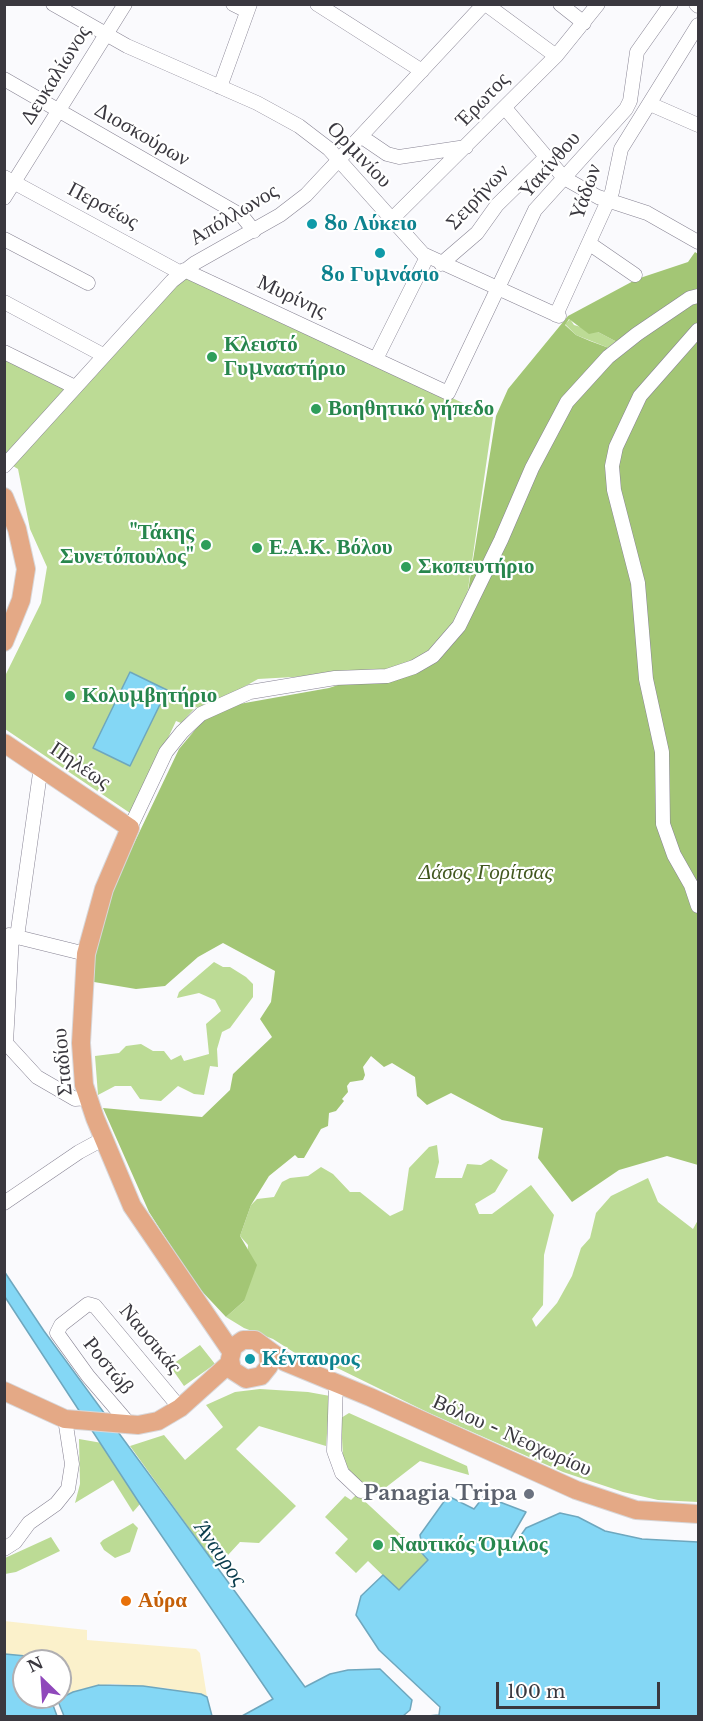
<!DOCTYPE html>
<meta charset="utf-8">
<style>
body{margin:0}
#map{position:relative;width:703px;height:1721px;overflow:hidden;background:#fafafd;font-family:"Libre Baskerville",serif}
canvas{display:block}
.frame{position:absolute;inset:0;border:6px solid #3a383f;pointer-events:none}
.north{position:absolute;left:12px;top:1649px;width:60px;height:60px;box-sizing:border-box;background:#fff;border:2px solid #b0afb2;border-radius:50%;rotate:335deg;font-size:16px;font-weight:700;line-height:24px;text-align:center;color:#3a383f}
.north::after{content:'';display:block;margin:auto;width:21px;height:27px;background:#8f48bb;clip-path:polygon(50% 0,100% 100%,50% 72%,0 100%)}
.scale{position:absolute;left:496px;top:1682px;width:164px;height:27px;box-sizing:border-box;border:3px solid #3a383f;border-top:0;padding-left:8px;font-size:18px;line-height:21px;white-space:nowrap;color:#3a383f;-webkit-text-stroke:4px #fff;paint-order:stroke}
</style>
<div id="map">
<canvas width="703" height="1721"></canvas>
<div class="frame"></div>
<div class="north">N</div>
<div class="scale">100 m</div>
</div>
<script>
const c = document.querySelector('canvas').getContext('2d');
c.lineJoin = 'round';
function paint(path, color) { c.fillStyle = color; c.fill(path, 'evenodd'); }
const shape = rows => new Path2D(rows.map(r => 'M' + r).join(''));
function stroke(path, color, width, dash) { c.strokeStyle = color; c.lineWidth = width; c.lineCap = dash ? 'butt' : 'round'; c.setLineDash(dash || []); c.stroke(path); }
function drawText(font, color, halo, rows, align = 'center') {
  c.font = font + ' "Libre Baskerville",serif'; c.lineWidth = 4.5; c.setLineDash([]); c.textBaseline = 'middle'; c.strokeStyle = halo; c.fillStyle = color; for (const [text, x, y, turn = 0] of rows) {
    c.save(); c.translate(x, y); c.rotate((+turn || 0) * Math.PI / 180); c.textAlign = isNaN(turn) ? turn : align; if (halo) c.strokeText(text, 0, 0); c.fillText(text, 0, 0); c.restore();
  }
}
paint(shape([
 [185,274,493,417,465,610,427,652,398,671,258,679,203,710,196,707,181,723,176,721,134,811,130,813,5,729,5,676,41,603,47,567,30,529,18,469,5,461,5,355,79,392],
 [570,319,574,325,598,332,619,343,609,348,576,335,565,324],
 [214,962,223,967,230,967,246,977,253,984,253,997,230,1028,222,1032,217,1049,218,1067,210,1066,204,1095,194,1094,178,1086,161,1101,140,1099,131,1086,115,1086,98,1095,95,1056,119,1053,126,1046,141,1044,153,1051,164,1051,171,1060,181,1055,184,1061,209,1054,206,1024,221,1011,215,1000,199,993,177,998,179,992],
 [437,1145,439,1162,435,1178,462,1178,467,1164,481,1165,491,1159,508,1170,495,1192,475,1204,479,1214,492,1214,531,1185,554,1215,544,1255,543,1305,532,1319,536,1327,557,1303,572,1276,581,1248,590,1238,596,1213,611,1196,648,1178,658,1202,693,1229,698,1220,698,1502,658,1500,623,1492,563,1472,429,1413,325,1362,295,1353,273,1339,244,1328,226,1317,244,1301,248,1245,240,1236,251,1205,257,1199,274,1197,282,1182,290,1178,308,1176,321,1167,333,1174,350,1192,360,1192,390,1216,403,1210,409,1168,429,1147],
 [200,1345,215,1364,184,1386,170,1366],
 [260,1389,308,1392,330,1396,326,1446,259,1426,236,1449,296,1506,259,1543,240,1542,217,1567,130,1446,164,1435,185,1460,223,1427,206,1405,235,1392],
 [349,1413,467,1466,469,1475,420,1461,376,1495,350,1472,343,1458,341,1418],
 [79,1439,102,1443,140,1504,133,1512,113,1480,75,1503,80,1484],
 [357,1494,428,1560,399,1591,368,1561,356,1573,335,1553,348,1539,325,1517,345,1496,351,1500],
 [133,1523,138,1528,130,1552,115,1558,104,1550,100,1543,103,1540],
 [51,1537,60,1551,16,1572,5,1574,5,1558]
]), '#bcdb95');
paint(shape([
 [695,252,698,254,698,1165,667,1156,619,1170,572,1202,538,1158,543,1128,502,1120,451,1093,427,1105,417,1096,415,1077,392,1063,384,1067,371,1056,363,1067,365,1075,363,1080,350,1082,347,1086,348,1092,342,1099,344,1101,336,1111,329,1113,328,1126,321,1129,304,1158,298,1158,295,1155,269,1176,251,1205,240,1236,257,1265,244,1301,226,1317,196,1285,149,1212,103,1108,202,1117,230,1090,233,1074,272,1037,260,1019,271,1002,275,971,223,943,198,957,165,986,136,989,94,982,93,965,104,915,118,877,179,749,200,724,210,716,228,706,329,688,350,681,391,679,427,652,465,610,496,416,508,389,568,316,637,279,688,262],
 [569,319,589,334,598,332,619,343,609,348,590,341,576,335,565,325]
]), '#a3c675');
paint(shape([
 [4,1621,87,1630,87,1640,196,1649,200,1653,207,1697,166,1688,112,1684,81,1689,58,1701,60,1661,41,1661,26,1656,5,1654]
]), '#fbf1cb');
const water = shape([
 [130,672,167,690,130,766,93,748,130,672],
 [4,1271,44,1331,305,1687,330,1674,348,1670,380,1669,412,1700,410,1710,403,1716,242,1716,273,1699,140,1504,5,1297,4,1271],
 [448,1496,474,1509,484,1496,526,1512,504,1550,509,1552,526,1528,560,1513,578,1517,605,1531,642,1539,698,1542,698,1716,428,1716,439,1715,440,1707,379,1650,356,1615,361,1596,383,1575,399,1590,428,1560,419,1550,422,1546,420,1535,448,1496],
 [5,1654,26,1656,41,1661,24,1661,24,1697,50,1697,57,1716,5,1716,5,1654],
 [99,1685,143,1686,201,1694,207,1697,212,1716,64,1716,58,1701,61,1698,73,1692,99,1685]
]);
paint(water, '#84d7f5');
stroke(water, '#6ea7be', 1.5);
const minor = shape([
 [53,4,127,46,257,103,299,126,329,149,423,254,559,316],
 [233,4,247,11],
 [317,4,422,71],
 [560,4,584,23],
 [696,4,698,6],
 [487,5,556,56],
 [4,79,242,216,254,231],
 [220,87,250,4],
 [650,104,698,125],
 [505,108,564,178,598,197,647,213,698,242],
 [362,137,387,154,399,157,466,147],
 [4,177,181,273],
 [4,198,125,4],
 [391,220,556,56,598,4],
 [4,239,88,283],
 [590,244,635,275],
 [441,264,477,233,497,205,545,158],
 [184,270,448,393,535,210,626,109,630,101,637,52,671,4],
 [4,302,103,355],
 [556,315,612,192,621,149,698,25],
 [698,330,640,396,616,447,612,466,614,490,638,583,646,679,662,752,663,824,674,855,691,885,698,906],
 [4,352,75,387],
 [376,359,427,257],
 [4,466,172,281,195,263,280,215,306,195,484,4],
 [130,828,166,752,182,732,201,714,250,692,335,678,387,676,414,667,433,656,459,626,501,540,532,468,567,402,608,357,637,334,690,298,698,296],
 [9,935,86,954],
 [17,937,41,766],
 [4,1041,37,1077,75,1099,88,1098],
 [6,1042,12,936],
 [4,1203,79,1152,103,1139],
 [336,1382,334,1451,342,1473,361,1491],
 [130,1425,88,1376,57,1333,61,1325,88,1304,95,1306,180,1408],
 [4,1549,15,1542,29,1523,56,1504,68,1489,72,1464,65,1419]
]);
const major = shape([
 [4,497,17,529,26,569,21,600,4,642],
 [4,743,130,828,104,889,86,954,81,1043,84,1085,95,1118,132,1206,231,1351],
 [268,1351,269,1366,261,1376,246,1379,232,1370,230,1359,233,1347,243,1340,255,1340,285,1362,370,1397,576,1490,636,1510,698,1514],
 [4,1391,65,1419,138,1425,158,1421,180,1408,230,1363]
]);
stroke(minor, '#878393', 15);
stroke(major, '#d8d7d9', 20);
stroke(minor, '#fff', 14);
stroke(major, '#e4a986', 18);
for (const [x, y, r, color] of [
 [312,224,6,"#0f9aa8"],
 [380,253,6,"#0f9aa8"],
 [212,357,6,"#2e9e5b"],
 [316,409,6,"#2e9e5b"],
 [206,545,6,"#2e9e5b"],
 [257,548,6,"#2e9e5b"],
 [406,567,6,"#2e9e5b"],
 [70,696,6,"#2e9e5b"],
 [250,1359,6,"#0f9aa8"],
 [529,1494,6,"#6b7280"],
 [378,1545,6,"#2e9e5b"],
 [126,1601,6,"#e8710a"]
]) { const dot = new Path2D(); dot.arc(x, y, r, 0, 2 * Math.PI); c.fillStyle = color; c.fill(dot); stroke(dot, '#fff', 2); }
drawText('21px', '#3a383f', '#fff', [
 ["Δευκαλίωνος",56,75,-58],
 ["Έρωτος",483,100,-46],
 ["Διοσκούρων",142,135,30],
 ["Ορμινίου",359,155,46],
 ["Υακίνθου",550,165,-49],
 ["Υάδων",586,192,-71],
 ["Σειρήνων",478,197,-47],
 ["Περσέως",103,206,28],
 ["Απόλλωνος",234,215,-31],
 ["Μυρίνης",292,297,25],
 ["Πηλέως",80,766,34],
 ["Σταδίου",63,1062,-95],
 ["Ναυσικάς",150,1339,50],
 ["Ροστώβ",108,1366,51],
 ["Βόλου - Νεοχωρίου",512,1436,24]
]);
drawText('bold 21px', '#0d838f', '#fff', [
 ["8ο Λύκειο",324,224],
 ["8ο Γυμνάσιο",380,275,"center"],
 ["Κένταυρος",262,1359]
], 'left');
drawText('bold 21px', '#27864d', '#fff', [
 ["Κλειστό",224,345],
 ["Γυμναστήριο",224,369],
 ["Βοηθητικό γήπεδο",328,409],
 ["\"Τάκης",194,533,"right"],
 ["Συνετόπουλος\"",194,557,"right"],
 ["Ε.Α.Κ. Βόλου",269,548],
 ["Σκοπευτήριο",418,567],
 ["Κολυμβητήριο",82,696],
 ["Ναυτικός Όμιλος",390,1545]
], 'left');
drawText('italic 21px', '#425820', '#fff', [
 ["Δάσος Γορίτσας",486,873]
]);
drawText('bold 21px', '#5b616d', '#fff', [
 ["Panagia Tripa",517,1494]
], 'right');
drawText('bold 21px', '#c56008', '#fff', [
 ["Αύρα",138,1601]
], 'left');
drawText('italic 22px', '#093c4c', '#fff', [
 ["Άναυρος",220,1554,55]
]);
</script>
